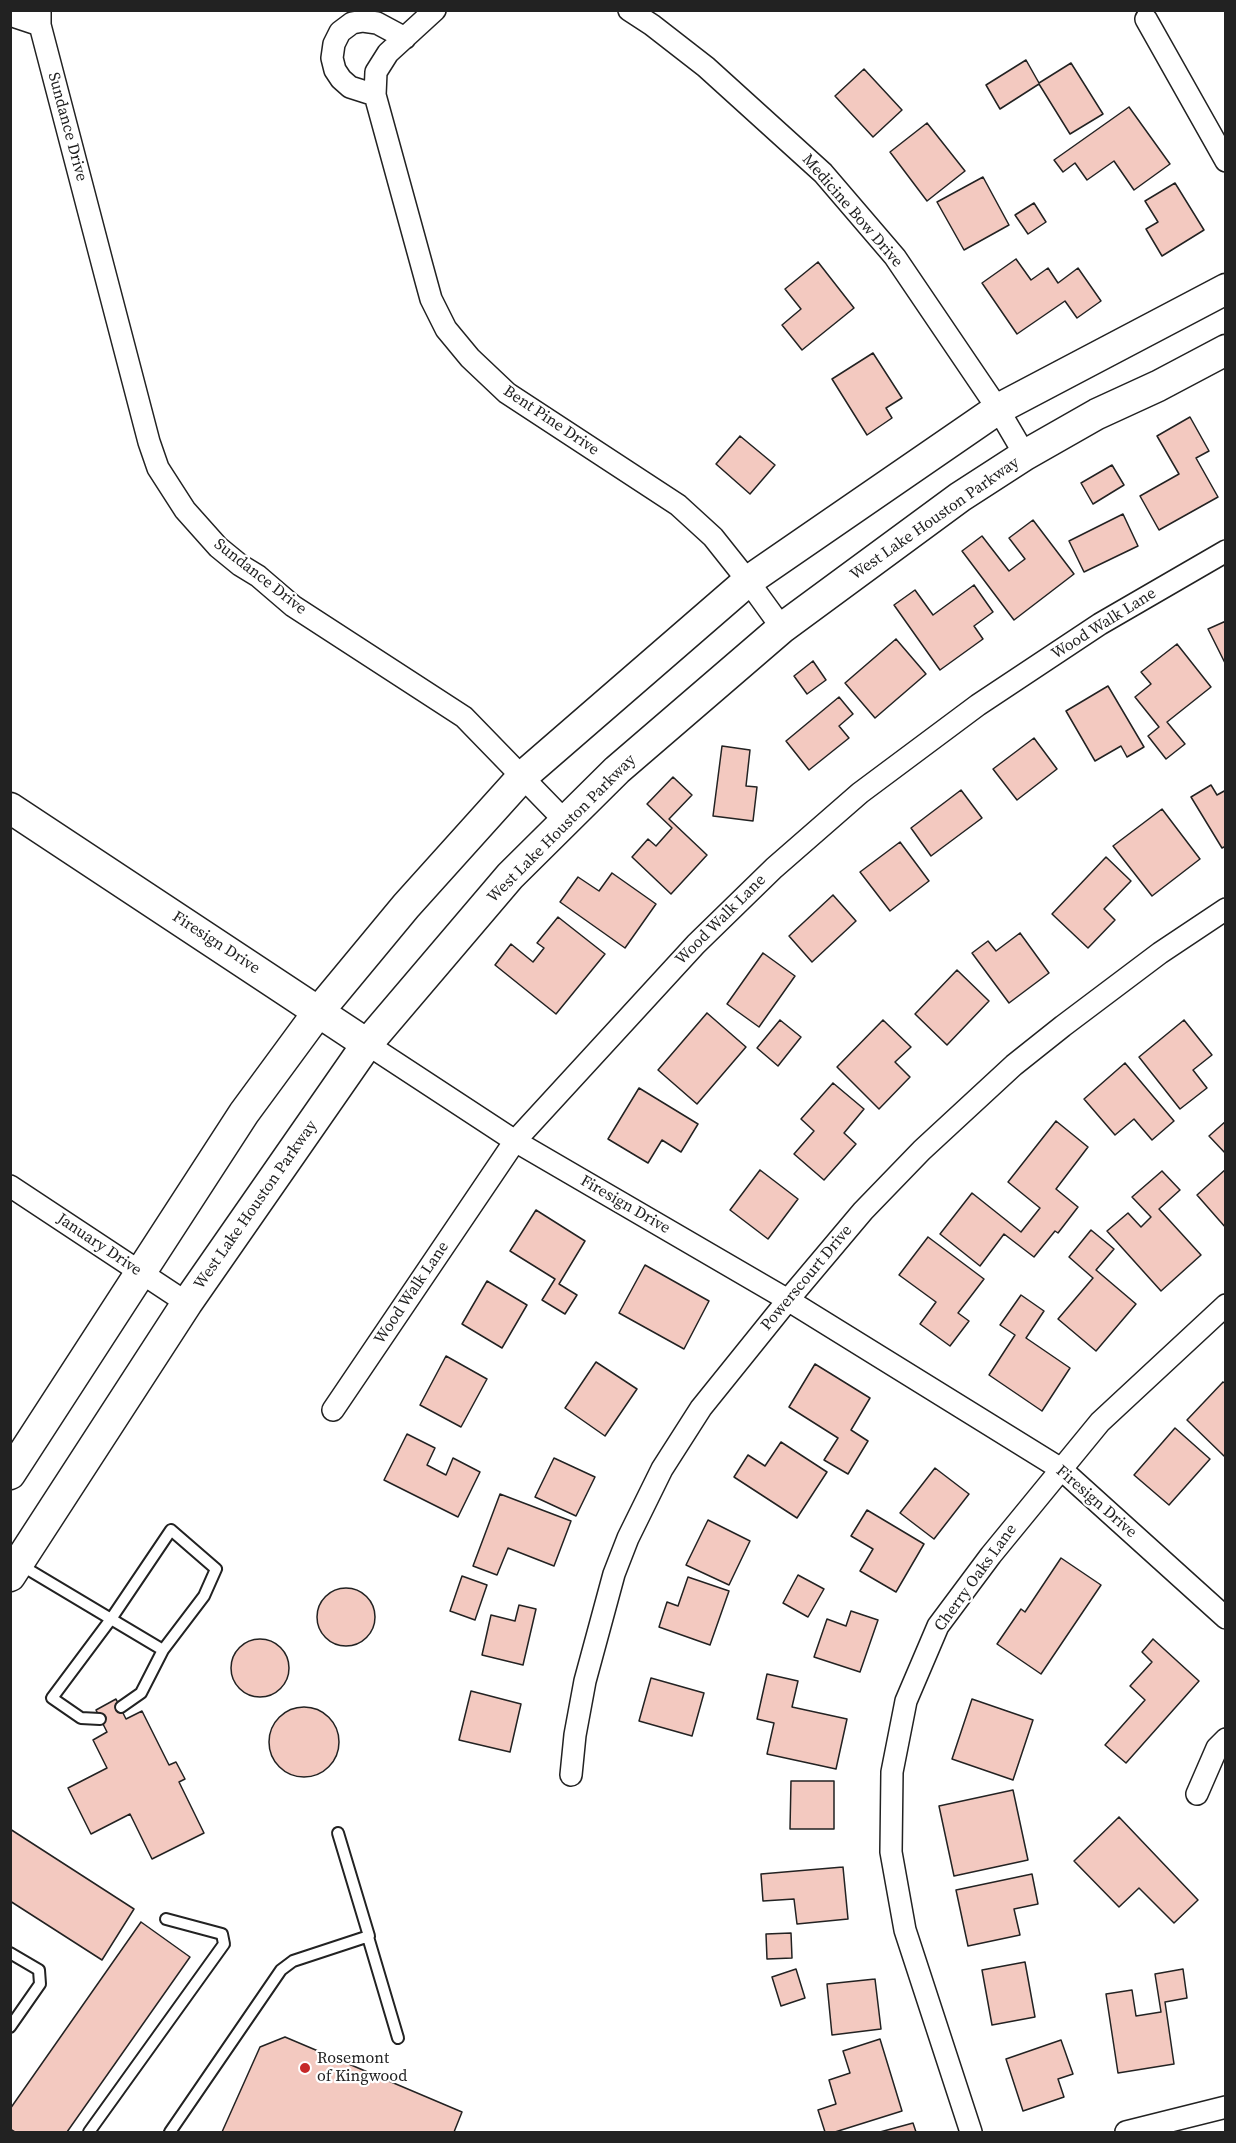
<!DOCTYPE html>
<style>
body{margin:0}
#map{position:relative;width:1236px;height:2143px;overflow:hidden;background:#fff;font-family:"Source Serif 4",serif}
canvas{display:block}
.frame{position:absolute;inset:0;border:12px solid #222;pointer-events:none}
</style>
<div id="map">
<canvas width="1236" height="2143"></canvas>
<div class="frame"></div>
</div>
<script>
const c = document.querySelector('canvas').getContext('2d');
c.lineJoin = 'round';
function paint(path, color) { c.fillStyle = color; c.fill(path, 'evenodd'); }
const shape = rows => new Path2D(rows.map(r => 'M' + r).join(''));
function stroke(path, color, width, dash) { c.strokeStyle = color; c.lineWidth = width; c.lineCap = dash ? 'butt' : 'round'; c.setLineDash(dash || []); c.stroke(path); }
function drawText(font, color, halo, rows, align = 'center') {
  c.font = font + ' "Source Serif 4",serif'; c.lineWidth = 4.5; c.setLineDash([]); c.textBaseline = 'middle'; c.strokeStyle = halo; c.fillStyle = color; for (const [text, x, y, turn = 0] of rows) {
    c.save(); c.translate(x, y); c.rotate((+turn || 0) * Math.PI / 180); c.textAlign = isNaN(turn) ? turn : align; if (halo) c.strokeText(text, 0, 0); c.fillText(text, 0, 0); c.restore();
  }
}
const building = shape([
 [1026,60,1039,83,1071,63,1103,114,1070,134,1039,84,1000,109,986,85,1026,60],
 [864,69,902,110,873,137,835,96,864,69],
 [1129,107,1170,164,1134,190,1114,161,1087,180,1075,163,1063,172,1054,160,1129,107],
 [927,123,965,171,927,201,890,152,927,123],
 [983,177,1009,225,964,250,937,202,983,177],
 [1175,183,1204,230,1162,256,1146,229,1158,222,1145,201,1175,183],
 [1034,203,1046,222,1028,234,1015,215,1034,203],
 [1016,259,1031,280,1048,268,1058,283,1078,268,1101,301,1077,318,1065,301,1017,334,982,283,1016,259],
 [818,262,854,308,802,350,782,325,801,309,785,289,818,262],
 [873,353,902,398,886,408,892,418,867,435,832,379,873,353],
 [1190,417,1209,451,1196,458,1218,497,1159,530,1140,496,1179,474,1157,436,1190,417],
 [740,436,775,465,750,494,716,464,740,436],
 [1112,465,1124,485,1093,504,1081,483,1112,465],
 [1123,514,1138,546,1084,572,1069,541,1123,514],
 [1033,520,1074,574,1014,620,962,551,982,536,1009,571,1025,559,1009,538,1033,520],
 [974,585,993,612,974,626,983,639,940,670,894,605,915,590,933,615,974,585],
 [1226,621,1226,665,1208,629,1226,621],
 [896,639,926,674,875,718,845,683,896,639],
 [1177,644,1211,687,1167,722,1185,744,1166,759,1148,736,1159,727,1135,697,1151,684,1141,672,1177,644],
 [813,661,826,680,807,694,794,676,813,661],
 [1108,686,1144,747,1127,757,1121,746,1095,761,1066,711,1108,686],
 [839,697,853,714,839,726,849,738,809,770,786,741,839,697],
 [1034,738,1057,769,1017,800,993,769,1034,738],
 [722,746,750,750,746,786,757,787,753,821,713,816,722,746],
 [673,777,692,795,669,819,707,855,671,894,632,857,648,839,656,846,672,828,647,804,673,777],
 [1211,785,1217,795,1226,790,1226,846,1222,848,1191,797,1211,785],
 [961,790,982,818,931,856,911,828,961,790],
 [1162,809,1200,859,1152,896,1113,846,1162,809],
 [900,842,929,881,890,911,860,872,900,842],
 [1106,857,1131,881,1104,909,1115,920,1088,948,1052,914,1106,857],
 [612,873,656,904,625,948,560,902,578,877,599,891,612,873],
 [833,895,856,921,812,962,789,936,833,895],
 [558,917,605,954,556,1014,495,965,511,944,533,962,544,948,537,943,558,917],
 [1020,933,1049,973,1009,1003,972,953,988,941,996,951,1020,933],
 [763,953,795,976,759,1027,727,1004,763,953],
 [957,970,989,1001,947,1045,915,1014,957,970],
 [707,1013,746,1047,697,1104,658,1070,707,1013],
 [780,1020,801,1037,778,1066,757,1048,780,1020],
 [883,1020,911,1047,895,1062,910,1077,879,1109,837,1067,883,1020],
 [1184,1020,1212,1055,1193,1070,1207,1088,1180,1109,1139,1057,1184,1020],
 [1125,1063,1174,1121,1152,1140,1134,1119,1115,1135,1084,1099,1125,1063],
 [833,1083,864,1109,844,1133,856,1144,824,1180,794,1154,814,1131,801,1119,833,1083],
 [639,1088,698,1124,681,1152,662,1140,648,1163,608,1139,639,1088],
 [1056,1121,1088,1147,1056,1189,1078,1207,1058,1233,1055,1231,1034,1257,1004,1234,980,1266,940,1234,972,1193,1021,1232,1040,1208,1008,1182,1056,1121],
 [1226,1121,1226,1154,1209,1136,1226,1121],
 [1226,1169,1226,1228,1197,1195,1226,1169],
 [760,1170,798,1199,768,1239,730,1210,760,1170],
 [1162,1171,1180,1190,1159,1209,1201,1255,1161,1291,1107,1231,1128,1213,1141,1227,1151,1217,1132,1197,1162,1171],
 [536,1210,585,1241,559,1284,577,1295,565,1314,542,1300,555,1279,510,1251,536,1210],
 [1091,1230,1114,1249,1096,1270,1136,1304,1096,1351,1058,1319,1093,1278,1069,1257,1091,1230],
 [928,1237,984,1279,958,1313,969,1321,950,1346,920,1324,936,1302,899,1275,928,1237],
 [645,1265,709,1301,684,1349,619,1313,645,1265],
 [487,1281,527,1305,502,1348,462,1324,487,1281],
 [1021,1295,1044,1311,1026,1338,1070,1368,1042,1411,989,1375,1015,1335,1000,1325,1021,1295],
 [446,1356,487,1379,461,1427,420,1405,446,1356],
 [596,1362,637,1389,605,1436,565,1408,596,1362],
 [815,1364,870,1398,851,1430,868,1441,848,1474,824,1460,838,1438,789,1407,815,1364],
 [1223,1382,1226,1384,1226,1454,1224,1456,1187,1420,1223,1382],
 [1175,1428,1210,1459,1169,1505,1134,1475,1175,1428],
 [407,1434,435,1448,427,1465,446,1475,453,1458,480,1472,458,1517,384,1480,407,1434],
 [781,1442,827,1472,797,1518,734,1477,748,1455,765,1466,781,1442],
 [554,1458,595,1477,576,1516,535,1497,554,1458],
 [935,1468,969,1494,934,1539,900,1513,935,1468],
 [500,1494,571,1521,554,1566,508,1548,497,1575,473,1566,500,1494],
 [867,1510,924,1544,896,1592,860,1571,873,1549,851,1536,867,1510],
 [708,1520,750,1541,729,1585,686,1565,708,1520],
 [1061,1558,1101,1585,1041,1674,997,1644,1021,1609,1025,1612,1061,1558],
 [798,1575,824,1589,808,1617,783,1603,798,1575],
 [462,1576,487,1585,475,1620,450,1611,462,1576],
 [688,1577,729,1591,710,1645,659,1627,667,1602,678,1606,688,1577],
 '317 1617a29 29 0 1 1 58 0a29 29 0 1 1-58 0Z',
 [519,1605,536,1609,523,1665,482,1655,491,1615,515,1621,519,1605],
 [851,1611,878,1620,860,1672,814,1657,827,1619,846,1626,851,1611],
 '231 1668a29 29 0 1 1 58 0a29 29 0 1 1-58 0Z',
 [1153,1639,1199,1681,1126,1763,1105,1745,1145,1700,1130,1686,1152,1662,1142,1652,1153,1639],
 [767,1674,798,1681,792,1707,847,1719,836,1769,767,1754,774,1723,757,1719,767,1674],
 [651,1678,704,1693,692,1736,639,1721,651,1678],
 [471,1691,521,1704,510,1752,459,1740,471,1691],
 [116,1699,126,1719,142,1711,169,1765,176,1762,185,1779,179,1782,204,1833,152,1859,130,1814,91,1834,68,1788,107,1768,93,1740,107,1732,96,1710,116,1699],
 [972,1699,1033,1720,1013,1780,952,1759,972,1699],
 '269 1742a35 35 0 1 1 70 0a35 35 0 1 1-70 0Z',
 [791,1781,834,1781,834,1829,790,1829,791,1781],
 [1013,1790,1028,1860,954,1876,939,1806,1013,1790],
 [1119,1817,1198,1900,1174,1923,1139,1888,1119,1907,1074,1861,1119,1817],
 [10,1829,134,1909,102,1960,10,1901,10,1829],
 [843,1867,848,1919,797,1924,794,1899,763,1901,761,1874,843,1867],
 [1032,1874,1038,1904,1014,1909,1020,1935,968,1946,956,1890,1032,1874],
 [141,1922,190,1957,67,2132,15,2132,10,2129,10,2109,141,1922],
 [791,1933,792,1958,767,1959,766,1934,791,1933],
 [1025,1962,1035,2017,992,2025,982,1970,1025,1962],
 [796,1969,805,1998,781,2006,772,1977,796,1969],
 [1183,1969,1187,1998,1165,2002,1174,2064,1118,2073,1106,1994,1132,1990,1136,2016,1161,2012,1155,1974,1183,1969],
 [875,1979,881,2029,832,2035,827,1984,875,1979],
 [285,2037,462,2112,454,2132,222,2132,260,2047,285,2037],
 [880,2039,902,2111,835,2132,825,2132,818,2110,836,2104,829,2080,850,2073,843,2051,880,2039],
 [1061,2040,1073,2074,1058,2079,1064,2097,1023,2111,1006,2059,1061,2040],
 [913,2123,916,2132,880,2132,913,2123]
]);
paint(building, '#f3c9c0');
stroke(building, '#222', 1.5);
const lane = shape([
 [19,1564,111,1619,171,1530,216,1569,204,1596,163,1650,141,1693,121,1707],
 [100,1719,81,1718,52,1698,111,1619,163,1650],
 [368,1937,398,2038],
 [10,1953,39,1970,40,1984,10,2027],
 [89,2132,224,1944,222,1934,166,1919],
 [170,2132,281,1970,293,1961,369,1936,338,1833]
]);
const street = shape([
 [40,10,40,25,149,442,158,468,185,510,218,547,240,565,258,576,293,606,464,717,565,821],
 [435,10,388,53,376,72,375,95,431,299,446,329,470,358,507,393,678,505,713,537,748,581,782,628],
 [629,10,652,25,706,67,823,173,895,257,998,409,1025,455],
 [10,12,16,17,40,25],
 [1146,19,1226,161],
 [375,95,350,87,341,79,335,70,332,58,334,44,340,32,352,23,363,21,377,23,405,38],
 [367,1044,515,1141,788,1300,1061,1469,1226,1618],
 [10,1186,187,1303],
 [333,1410,515,1141,696,944,774,868,860,793,978,705,1100,624,1226,551],
 [571,1775,575,1735,585,1681,614,1574,628,1538,662,1469,701,1408,788,1300,863,1211,922,1150,1014,1065,1063,1026,1160,953,1226,909],
 [1197,1794,1217,1748,1226,1739],
 [971,2132,905,1930,891,1852,892,1772,906,1701,938,1626,991,1555,1100,1422,1226,1305],
 [1126,2132,1226,2107]
]);
const secondary = shape([
 [10,808,367,1044],
 [10,1474,244,1113,319,1011,406,906,523,776,748,581,998,409,1226,289],
 [10,1576,187,1303,367,1044,510,876,617,770,782,628,960,497,1025,455,1097,414,1158,386,1226,350]
]);
stroke(lane, '#222', 14);
stroke(street, '#222', 24);
stroke(secondary, '#222', 33);
stroke(lane, '#fff', 10);
stroke(street, '#fff', 21);
stroke(secondary, '#fff', 30);
for (const [x, y, r, color] of [
 [305,2068,6,"#c62828"]
]) { const dot = new Path2D(); dot.arc(x, y, r, 0, 2 * Math.PI); c.fillStyle = color; c.fill(dot); stroke(dot, '#fff', 2); }
drawText('16px', '#222', '#fff', [
 ["Sundance Drive",67,127,75],
 ["Medicine Bow Drive",852,211,49],
 ["Bent Pine Drive",551,421,34],
 ["West Lake Houston Parkway",935,519,-35],
 ["Sundance Drive",260,577,38],
 ["Wood Walk Lane",1104,624,-32],
 ["West Lake Houston Parkway",562,829,-45],
 ["Wood Walk Lane",721,920,-45],
 ["Firesign Drive",216,943,33],
 ["West Lake Houston Parkway",256,1205,-55],
 ["Firesign Drive",625,1205,30],
 ["January Drive",99,1245,34],
 ["Powerscourt Drive",807,1278,-50],
 ["Wood Walk Lane",412,1293,-56],
 ["Firesign Drive",1096,1502,41],
 ["Cherry Oaks Lane",976,1578,-54]
]);
drawText('16px', '#222', '#fff', [
 ["Rosemont",317,2059],
 ["of Kingwood",317,2077]
], 'left');
</script>
